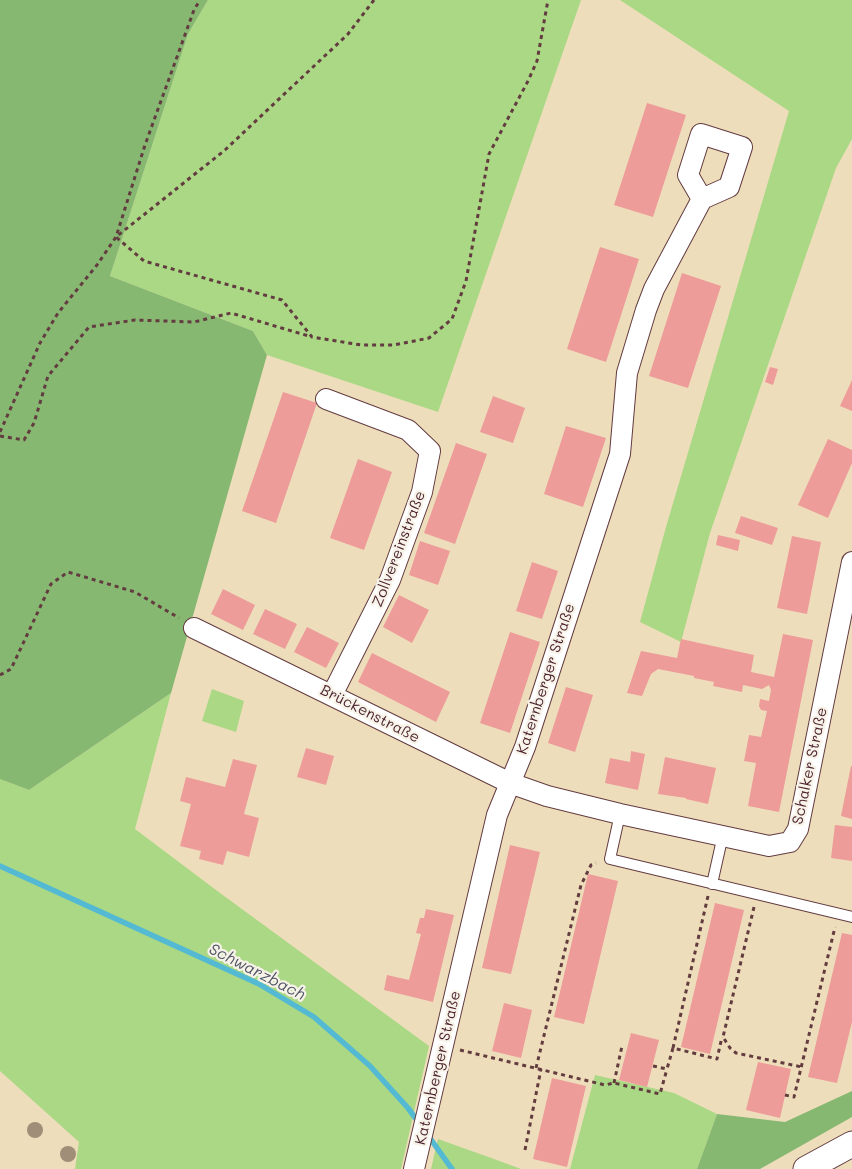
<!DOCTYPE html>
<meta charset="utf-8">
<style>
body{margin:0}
canvas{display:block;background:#eeddba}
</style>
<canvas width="852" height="1169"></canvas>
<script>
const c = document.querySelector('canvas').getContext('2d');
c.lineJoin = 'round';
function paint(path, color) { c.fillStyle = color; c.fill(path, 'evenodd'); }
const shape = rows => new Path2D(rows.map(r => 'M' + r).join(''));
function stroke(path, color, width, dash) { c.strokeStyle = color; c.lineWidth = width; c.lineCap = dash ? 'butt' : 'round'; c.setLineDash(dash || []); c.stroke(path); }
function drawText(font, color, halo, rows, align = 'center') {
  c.font = font + ' Mali,sans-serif'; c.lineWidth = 4.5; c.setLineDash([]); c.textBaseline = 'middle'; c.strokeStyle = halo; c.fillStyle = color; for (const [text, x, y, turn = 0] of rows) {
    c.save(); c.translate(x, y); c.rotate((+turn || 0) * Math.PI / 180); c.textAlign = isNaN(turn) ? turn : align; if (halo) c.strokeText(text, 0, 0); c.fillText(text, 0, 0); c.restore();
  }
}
paint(shape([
 [208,0,581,0,438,412,267,355,253,331,110,276,188,34],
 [620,0,852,0,852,139,836,168,710,533,681,642,640,622,666,527,789,111],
 [212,689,244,701,236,732,202,721],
 [171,693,135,829,220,893,429,1046,401,1169,75,1169,79,1142,0,1071,0,779,29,790],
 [595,1075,674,1093,717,1114,697,1169,570,1169],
 [438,1139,494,1159,521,1169,431,1169]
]), '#aad885');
paint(shape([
 [0,0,208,0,188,34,110,276,253,331,267,355,171,693,29,790,0,779],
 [852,1091,852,1117,760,1169,697,1169,717,1114,785,1122]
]), '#87b872');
stroke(shape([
 [0,866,259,984,314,1017,370,1066,408,1108,419,1123],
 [427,1134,452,1169]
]), '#54b9d2', 5.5);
paint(shape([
 [647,103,686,115,653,217,614,205],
 [600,247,639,259,606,362,567,349],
 [682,273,721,286,688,388,649,376],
 [770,367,778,369,773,385,765,382],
 [852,380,852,411,840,406],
 [283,392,317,403,276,523,242,511],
 [493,396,525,408,513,443,480,432],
 [566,426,606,438,583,507,544,494],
 [828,439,852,450,852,463,828,518,798,505],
 [456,443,487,454,455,544,424,533],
 [358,459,392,472,364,550,330,538],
 [741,516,778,528,772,545,735,533],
 [718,535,740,540,738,551,716,545],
 [792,536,821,542,807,614,777,608],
 [420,541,450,551,438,585,409,575],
 [532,562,558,571,542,619,516,611],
 [223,589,255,605,243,630,211,614],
 [399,595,429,610,412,643,383,627],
 [265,609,297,624,285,649,253,634],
 [307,627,339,643,326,668,294,652],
 [510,632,540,642,510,733,480,723],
 [783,634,813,640,779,812,748,806,756,763,744,761,749,735,761,737,767,711,761,710,759,706,760,699,769,701,771,690,769,685,762,689,743,685,742,692,713,686,714,682,694,678,694,676,658,669,651,674,642,696,627,693,641,651,677,658,681,639,754,655,751,672,774,677],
 [372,653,450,692,436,722,358,682],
 [566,687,593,695,575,752,548,743],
 [306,748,334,756,326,785,297,777],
 [631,751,645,754,638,790,605,783,610,758,630,762],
 [665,757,716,768,708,804,686,799,686,798,658,794],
 [233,759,257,765,244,814,259,818,249,857,227,851,223,865,199,859,201,851,180,846,191,804,180,801,186,777,225,787],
 [851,766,852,766,852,819,841,816],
 [835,825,852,827,852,861,831,858],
 [510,845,540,852,511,974,482,968],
 [588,874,618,881,584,1024,554,1017],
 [715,903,744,910,710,1054,681,1047],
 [426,909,454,915,433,1002,384,990,387,975,409,980,421,934,416,933,420,918,424,918],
 [842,933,852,935,852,1022,837,1083,808,1077],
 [504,1003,532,1010,521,1058,492,1051],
 [631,1033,659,1040,647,1087,619,1080],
 [758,1062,791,1069,780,1118,746,1110],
 [552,1078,586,1086,567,1167,533,1159]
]), '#ed9c9a');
const service = shape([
 [620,814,610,859,852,917],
 [712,884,723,835]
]);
const minor = shape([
 [326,399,408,430,430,451,422,492,390,580,332,695],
 [194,628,510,783,547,796,620,814,769,846,790,842,798,829,852,562],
 [414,1169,497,815,525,747,620,454,627,373,646,310,654,289,702,199,729,187,742,147,701,134,688,175,702,199]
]);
const tertiary = shape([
 [806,1169,852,1144]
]);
stroke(service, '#633c40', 12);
stroke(minor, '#633c40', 22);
stroke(tertiary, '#633c40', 27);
stroke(shape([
 [374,0,348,34,225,150,116,237,144,261,282,300,312,337,361,345,394,345,429,338,452,319,466,281,489,154,528,81,537,61,548,0],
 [0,432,40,343,58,313,97,265,116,237,145,145,194,10,200,0],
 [0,436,24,440,34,423,48,376,89,327,135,320,194,322,231,313,312,337],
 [0,675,11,669,51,584,68,572,135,592,179,618],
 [754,907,723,1037,730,1048,736,1053,802,1067],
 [673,1048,708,896],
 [460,1050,605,1085,614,1083,660,1094,667,1069],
 [653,1066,667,1069,673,1048,717,1059,722,1037],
 [536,1068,581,885,591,865,596,863],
 [614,1083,622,1046],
 [785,1095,794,1097,835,927],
 [525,1150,541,1069]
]), '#633c40', 3, [4, 4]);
stroke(service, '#fff', 10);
stroke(minor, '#fff', 20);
stroke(tertiary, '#fff', 25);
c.fillStyle = '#a18e78';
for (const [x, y] of [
 [35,1130],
 [68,1154]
]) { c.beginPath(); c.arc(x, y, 8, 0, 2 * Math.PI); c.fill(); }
drawText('15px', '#4a1f2b', '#f7f3e8', [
 ["Zollvereinstraße",399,549,-69],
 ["Katernberger Straße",546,679,-72],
 ["Brückenstraße",370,714,27],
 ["Schalker Straße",810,766,-78],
 ["Katernberger Straße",438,1068,-77]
]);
drawText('italic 16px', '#4e5565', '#f7f3e8', [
 ["Schwarzbach",257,972,27]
]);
</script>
